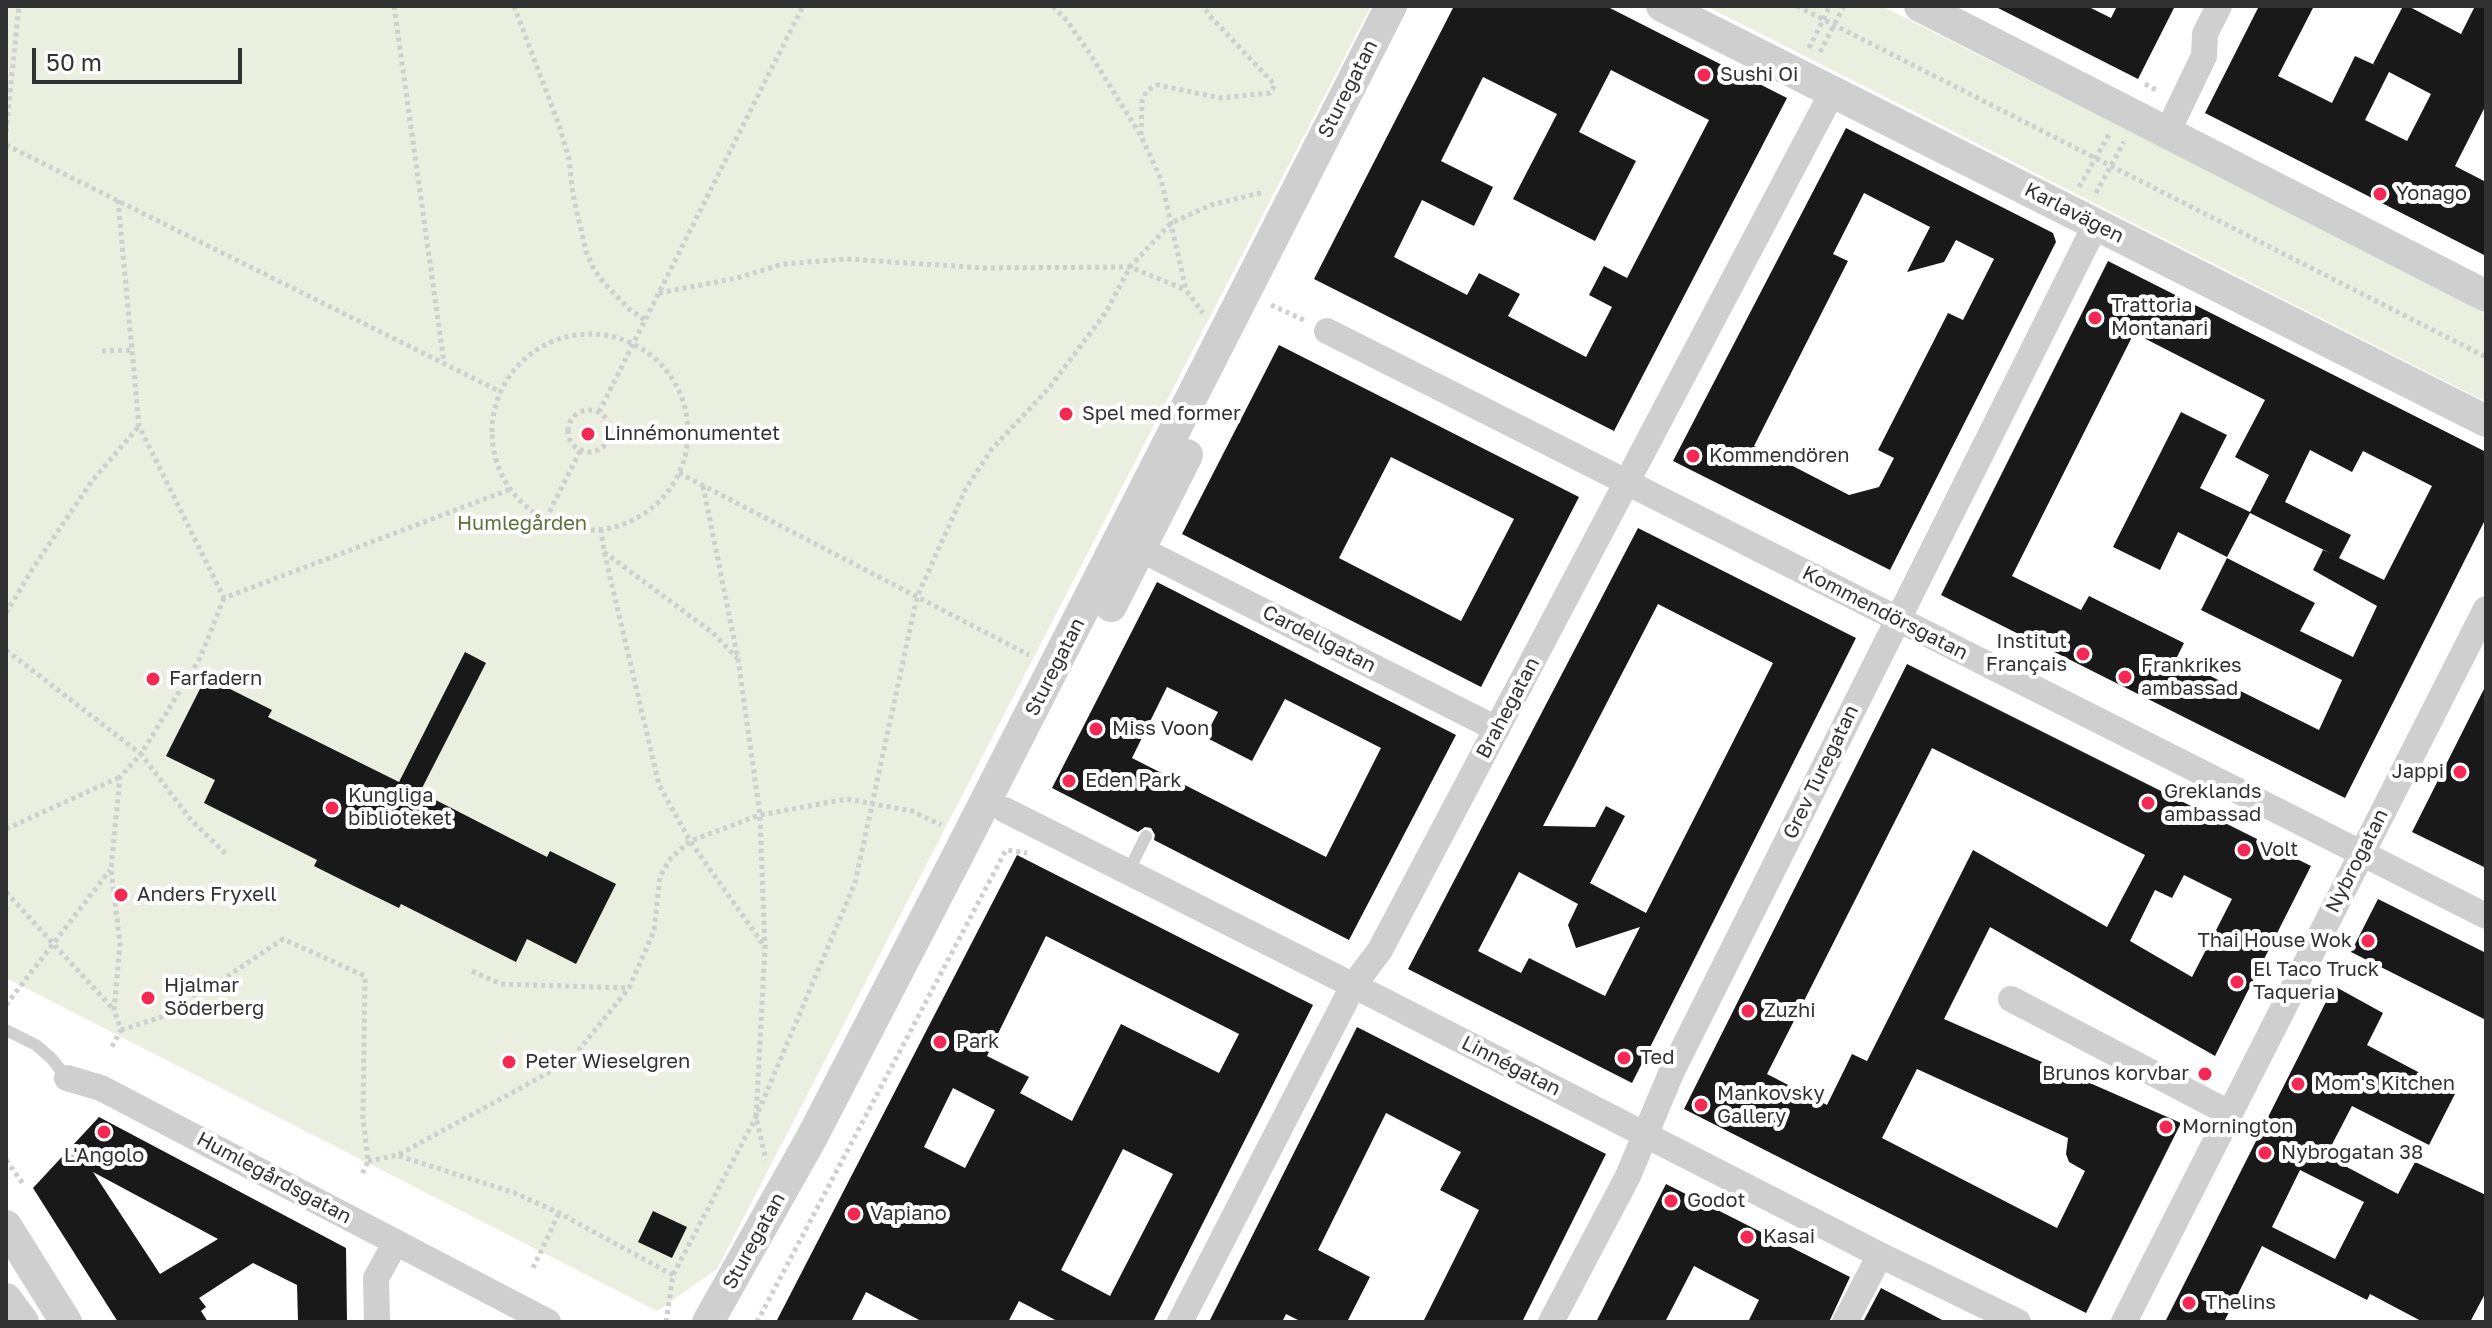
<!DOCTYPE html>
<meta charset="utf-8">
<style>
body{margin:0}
#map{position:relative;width:2492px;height:1328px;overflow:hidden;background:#fff;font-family:"Golos Text",sans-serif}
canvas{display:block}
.frame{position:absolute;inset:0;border:8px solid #323232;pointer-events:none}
.scale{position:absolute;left:32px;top:48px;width:210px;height:36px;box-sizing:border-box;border:4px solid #323232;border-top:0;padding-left:10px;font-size:24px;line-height:28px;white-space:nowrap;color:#323232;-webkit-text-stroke:6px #fff;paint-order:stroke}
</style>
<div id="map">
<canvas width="2492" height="1328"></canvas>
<div class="frame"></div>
<div class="scale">50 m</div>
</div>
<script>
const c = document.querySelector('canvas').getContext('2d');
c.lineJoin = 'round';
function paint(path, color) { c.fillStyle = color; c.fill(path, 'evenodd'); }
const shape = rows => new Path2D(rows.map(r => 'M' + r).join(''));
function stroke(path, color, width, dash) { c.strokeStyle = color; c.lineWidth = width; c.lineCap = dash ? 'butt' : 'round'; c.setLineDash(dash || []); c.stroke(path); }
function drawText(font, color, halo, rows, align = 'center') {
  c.font = font + ' "Golos Text",sans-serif'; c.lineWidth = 8; c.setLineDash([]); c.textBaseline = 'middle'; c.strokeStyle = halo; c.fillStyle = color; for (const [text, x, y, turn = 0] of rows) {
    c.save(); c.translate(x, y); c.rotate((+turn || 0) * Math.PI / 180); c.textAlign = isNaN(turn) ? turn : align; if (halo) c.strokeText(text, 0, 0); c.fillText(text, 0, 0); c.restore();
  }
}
paint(shape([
 [6,6,1371,6,717,1269,657,1311,6,978],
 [1706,6,1882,6,2163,148,2486,314,2486,402]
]), '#eaefdf');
paint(shape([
 [1454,6,1606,6,1787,98,1614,431,1314,279],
 [1611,70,1709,120,1627,278,1604,266,1589,295,1612,307,1586,357,1508,316,1520,294,1479,273,1467,295,1394,257,1422,200,1474,226,1493,187,1441,161,1483,77,1557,114,1513,199,1595,241,1636,161,1579,132],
 [1994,6,2087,6,2111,18,2117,6,2175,6,2138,79],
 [2259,6,2314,6,2278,76,2332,103,2355,56,2377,66,2373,64,2403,6,2408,6,2461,34,2475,6,2486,6,2486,105,2455,166,2486,182,2486,256,2205,113],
 [2389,72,2431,94,2407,141,2365,120],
 [1846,128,2053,233,2056,242,1890,570,1673,461],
 [1864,193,1930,227,1907,272,1944,262,1956,240,1994,259,1963,320,1948,313,1878,450,1894,458,1879,487,1849,495,1754,446,1848,261,1833,254],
 [2108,261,2486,452,2486,518,2345,798,1941,595],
 [2134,333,2265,400,2235,457,2269,475,2250,512,2200,488,2227,435,2181,412,2113,547,2160,570,2178,532,2227,557,2250,513,2330,553,2323,550,2313,570,2377,606,2353,657,2300,631,2315,603,2227,558,2201,610,2342,680,2319,730,2176,659,2184,643,2089,596,2081,610,2012,576],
 [2310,450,2352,472,2363,451,2432,486,2384,580,2339,558,2351,535,2285,502],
 [1279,345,1579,497,1481,687,1182,534],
 [1391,457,1514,519,1461,621,1339,558],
 [1638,528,1856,638,1632,1083,1408,969],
 [1658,604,1773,663,1646,913,1590,883,1625,816,1606,806,1595,827,1543,826],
 [1519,872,1578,904,1568,925,1576,948,1640,927,1605,996,1529,958,1521,973,1478,951],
 [1157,582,1456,735,1349,940,1154,840,1155,835,1151,828,1145,827,1138,832,1052,788],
 [1167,687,1218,712,1205,737,1252,761,1285,699,1381,748,1326,857,1132,758],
 [465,652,486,663,420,792,547,857,550,851,616,884,576,964,527,939,516,962,401,904,399,908,356,887,314,866,317,860,204,803,215,780,166,756,206,677,272,710,268,717,399,782],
 [1907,664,2311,866,2215,1056,1990,927,1944,1019,2181,1123,2086,1313,1684,1109],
 [1932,748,2145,855,2107,927,1973,850,1867,1061,1852,1054,1827,1105,1767,1074],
 [2184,875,2232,899,2192,977,2130,941,2155,890,2172,898],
 [1917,1069,2068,1138,2066,1154,2069,1162,2085,1171,2057,1228,1882,1138],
 [2486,685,2486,868,2412,832],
 [1017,855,1313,1005,1153,1322,1059,1322,1019,1301,1008,1322,923,1322,866,1292,851,1322,776,1322],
 [1046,936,1239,1034,1219,1073,1121,1024,1072,1121,1020,1093,1029,1077,987,1056],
 [953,1088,995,1110,965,1168,924,1147],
 [1123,1149,1173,1174,1110,1296,1061,1270],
 [2378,899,2486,953,2486,1020,2351,952],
 [2334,986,2383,1013,2367,1045,2456,1092,2429,1145,2352,1106,2326,1156,2398,1194,2415,1162,2486,1195,2486,1292,2470,1322,2423,1322,2370,1294,2367,1300,2262,1246,2224,1322,2165,1322],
 [2300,1170,2364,1202,2335,1259,2272,1227],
 [1357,1027,1606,1154,1522,1322,1423,1322,1479,1210,1440,1190,1461,1152,1386,1113,1318,1250,1370,1277,1347,1322,1302,1322,1286,1314,1282,1322,1209,1322],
 [99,1117,346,1248,347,1322,298,1322,297,1285,253,1263,199,1298,206,1307,201,1311,208,1322,118,1322,33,1188],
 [93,1172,218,1239,160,1274],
 [1666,1184,1850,1277,1829,1322,1748,1322,1759,1300,1694,1266,1665,1322,1596,1322],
 [653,1211,687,1227,672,1258,638,1242],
 [1881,1288,1946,1322,1863,1322]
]), '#191919');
stroke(shape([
 [394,6,444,363],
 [514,6,559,125,569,159,573,195,586,251,594,270,607,286,629,309,645,320],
 [1053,6,1068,22,1090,54,1141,136,1161,179,1186,290,1203,313],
 [1797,6,2486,357],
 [1809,48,1830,6],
 [1820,52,1844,6],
 [2145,84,2158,91],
 [6,132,19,6],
 [1141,135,1142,101,1147,90,1158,85,1220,98,1270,93,1275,85,1209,15,1203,6],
 [6,145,501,392],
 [2079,187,2110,133],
 [2096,193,2124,142],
 [118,200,139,426,224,598,511,489],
 [659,293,737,278,783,264,847,259,984,268,1130,267,1186,290],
 [1271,305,1306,321],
 '492 432a98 98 0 1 1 196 0a98 98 0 1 1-196 0Z',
 [102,351,133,350],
 '568 431a21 21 0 1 1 42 0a21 21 0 1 1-42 0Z',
 [599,412,803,6],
 [679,473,1029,655],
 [703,486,738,659,760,815,765,948,756,1117,766,1160],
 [546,519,580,451],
 [601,529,604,551,659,785,690,841,765,947],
 [604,552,713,633,737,658],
 [224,598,200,658,141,754,191,820,227,855],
 [6,613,33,568,92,481,139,426],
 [6,650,141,754,120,777,111,869,120,944,114,1010,121,1030,110,1050],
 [6,829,120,777],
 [6,892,114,1010],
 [472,971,501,984,628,988],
 [6,1005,110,870],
 [121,1030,171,1014,283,939,365,976,363,1118,368,1161,361,1177],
 [399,1156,515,1193,559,1213,673,1275],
 [6,1160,24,1185],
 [368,1161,398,1155,570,1061,629,988,654,931,660,876,671,858,690,841,760,815,847,799,912,811,941,825],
 [533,1268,559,1213],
 [666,1322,673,1275,756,1117,855,883,917,597,965,490,991,450,1049,388,1106,312,1130,267,1171,223,1211,205,1264,192],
 [757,1322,1006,850,1027,853]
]), '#cfcfcf', 5, [4, 4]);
stroke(shape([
 [1128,872,1146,836],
 [6,1030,36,1045,51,1058,67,1078]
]), '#cfcfcf', 12);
stroke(shape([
 [2167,133,2204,56,2205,34,2219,6],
 [1327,331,2486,916],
 [1140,549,1497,729],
 [1005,810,1392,1005,1880,1255,2018,1322],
 [2011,999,2229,1113],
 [67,1078,101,1088,548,1322],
 [377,1322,376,1278,396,1242],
 [1180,1322,1353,986,1380,950,1833,91],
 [1551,1322,1628,1176,1672,1071,2096,224],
 [1845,1322,1880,1255],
 [2124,1322,2486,609]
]), '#cfcfcf', 26);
stroke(shape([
 [1662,6,2486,421],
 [1920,6,2486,296],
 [1111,606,1187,455],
 [6,1226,66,1322],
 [6,1299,23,1322],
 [708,1322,812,1137,959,853,1391,6]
]), '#cfcfcf', 32);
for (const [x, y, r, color] of [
 [1704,75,8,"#f42853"],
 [2380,194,8,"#f42853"],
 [2095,318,8,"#f42853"],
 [1066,414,8,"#f42853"],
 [588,434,8,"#f42853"],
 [1693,456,8,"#f42853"],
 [2083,654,8,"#f42853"],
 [2125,677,8,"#f42853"],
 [153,679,8,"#f42853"],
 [1096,729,8,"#f42853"],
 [2460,772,8,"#f42853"],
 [1069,781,8,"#f42853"],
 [2148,803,8,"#f42853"],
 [332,808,8,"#f42853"],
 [2244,850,8,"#f42853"],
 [121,895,8,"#f42853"],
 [2368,941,8,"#f42853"],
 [2237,982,8,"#f42853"],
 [148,998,8,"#f42853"],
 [1748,1011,8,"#f42853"],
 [940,1042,8,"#f42853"],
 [1624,1058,8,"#f42853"],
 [509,1062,8,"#f42853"],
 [2205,1074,8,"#f42853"],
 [2298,1084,8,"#f42853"],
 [1701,1105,8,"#f42853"],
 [2166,1127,8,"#f42853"],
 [104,1132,8,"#f42853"],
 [2265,1153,8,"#f42853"],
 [1671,1201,8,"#f42853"],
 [854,1214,8,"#f42853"],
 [1747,1237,8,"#f42853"],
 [2189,1303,8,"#f42853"]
]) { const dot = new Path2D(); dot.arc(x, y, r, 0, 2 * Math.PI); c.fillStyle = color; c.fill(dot); stroke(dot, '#fff', 3); }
drawText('20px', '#323232', '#fff', [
 ["Sushi Oi",1720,75],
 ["Yonago",2396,194],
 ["Trattoria",2111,306],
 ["Montanari",2111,329],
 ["Spel med former",1082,414],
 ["Linnémonumentet",604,434],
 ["Kommendören",1709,456],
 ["Institut",2067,642,"right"],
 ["Français",2067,665,"right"],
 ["Frankrikes",2141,666],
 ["ambassad",2141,689],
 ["Farfadern",169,679],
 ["Miss Voon",1112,729],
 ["Jappi",2444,772,"right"],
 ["Eden Park",1085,781],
 ["Greklands",2164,792],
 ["ambassad",2164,815],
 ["Kungliga",348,796],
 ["biblioteket",348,819],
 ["Volt",2260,850],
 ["Anders Fryxell",137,895],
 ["Thai House Wok",2352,941,"right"],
 ["El Taco Truck",2253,970],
 ["Taqueria",2253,993],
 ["Hjalmar",164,986],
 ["Söderberg",164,1009],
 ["Zuzhi",1764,1011],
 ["Park",956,1042],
 ["Ted",1640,1058],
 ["Peter Wieselgren",525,1062],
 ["Brunos korvbar",2189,1074,"right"],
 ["Mom's Kitchen",2314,1084],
 ["Mankovsky",1717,1094],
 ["Gallery",1717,1117],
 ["Mornington",2182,1127],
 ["Nybrogatan 38",2281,1153],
 ["L'Angolo",104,1156,"center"],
 ["Godot",1687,1201],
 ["Vapiano",870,1214],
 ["Kasai",1763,1237],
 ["Thelins",2205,1303]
], 'left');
drawText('20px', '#323232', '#fff', [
 ["Sturegatan",1348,89,-63],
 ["Karlavägen",2074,213,27],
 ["Kommendörsgatan",1885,613,27],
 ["Cardellgatan",1319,639,27],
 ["Sturegatan",1055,667,-63],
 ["Brahegatan",1508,708,-62],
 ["Grev Turegatan",1821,772,-64],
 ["Nybrogatan",2357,861,-63],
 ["Linnégatan",1511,1066,27],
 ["Humlegårdsgatan",274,1178,28],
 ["Sturegatan",754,1241,-61]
]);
drawText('20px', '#5c723a', '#fff', [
 ["Humlegården",522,524]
]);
</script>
